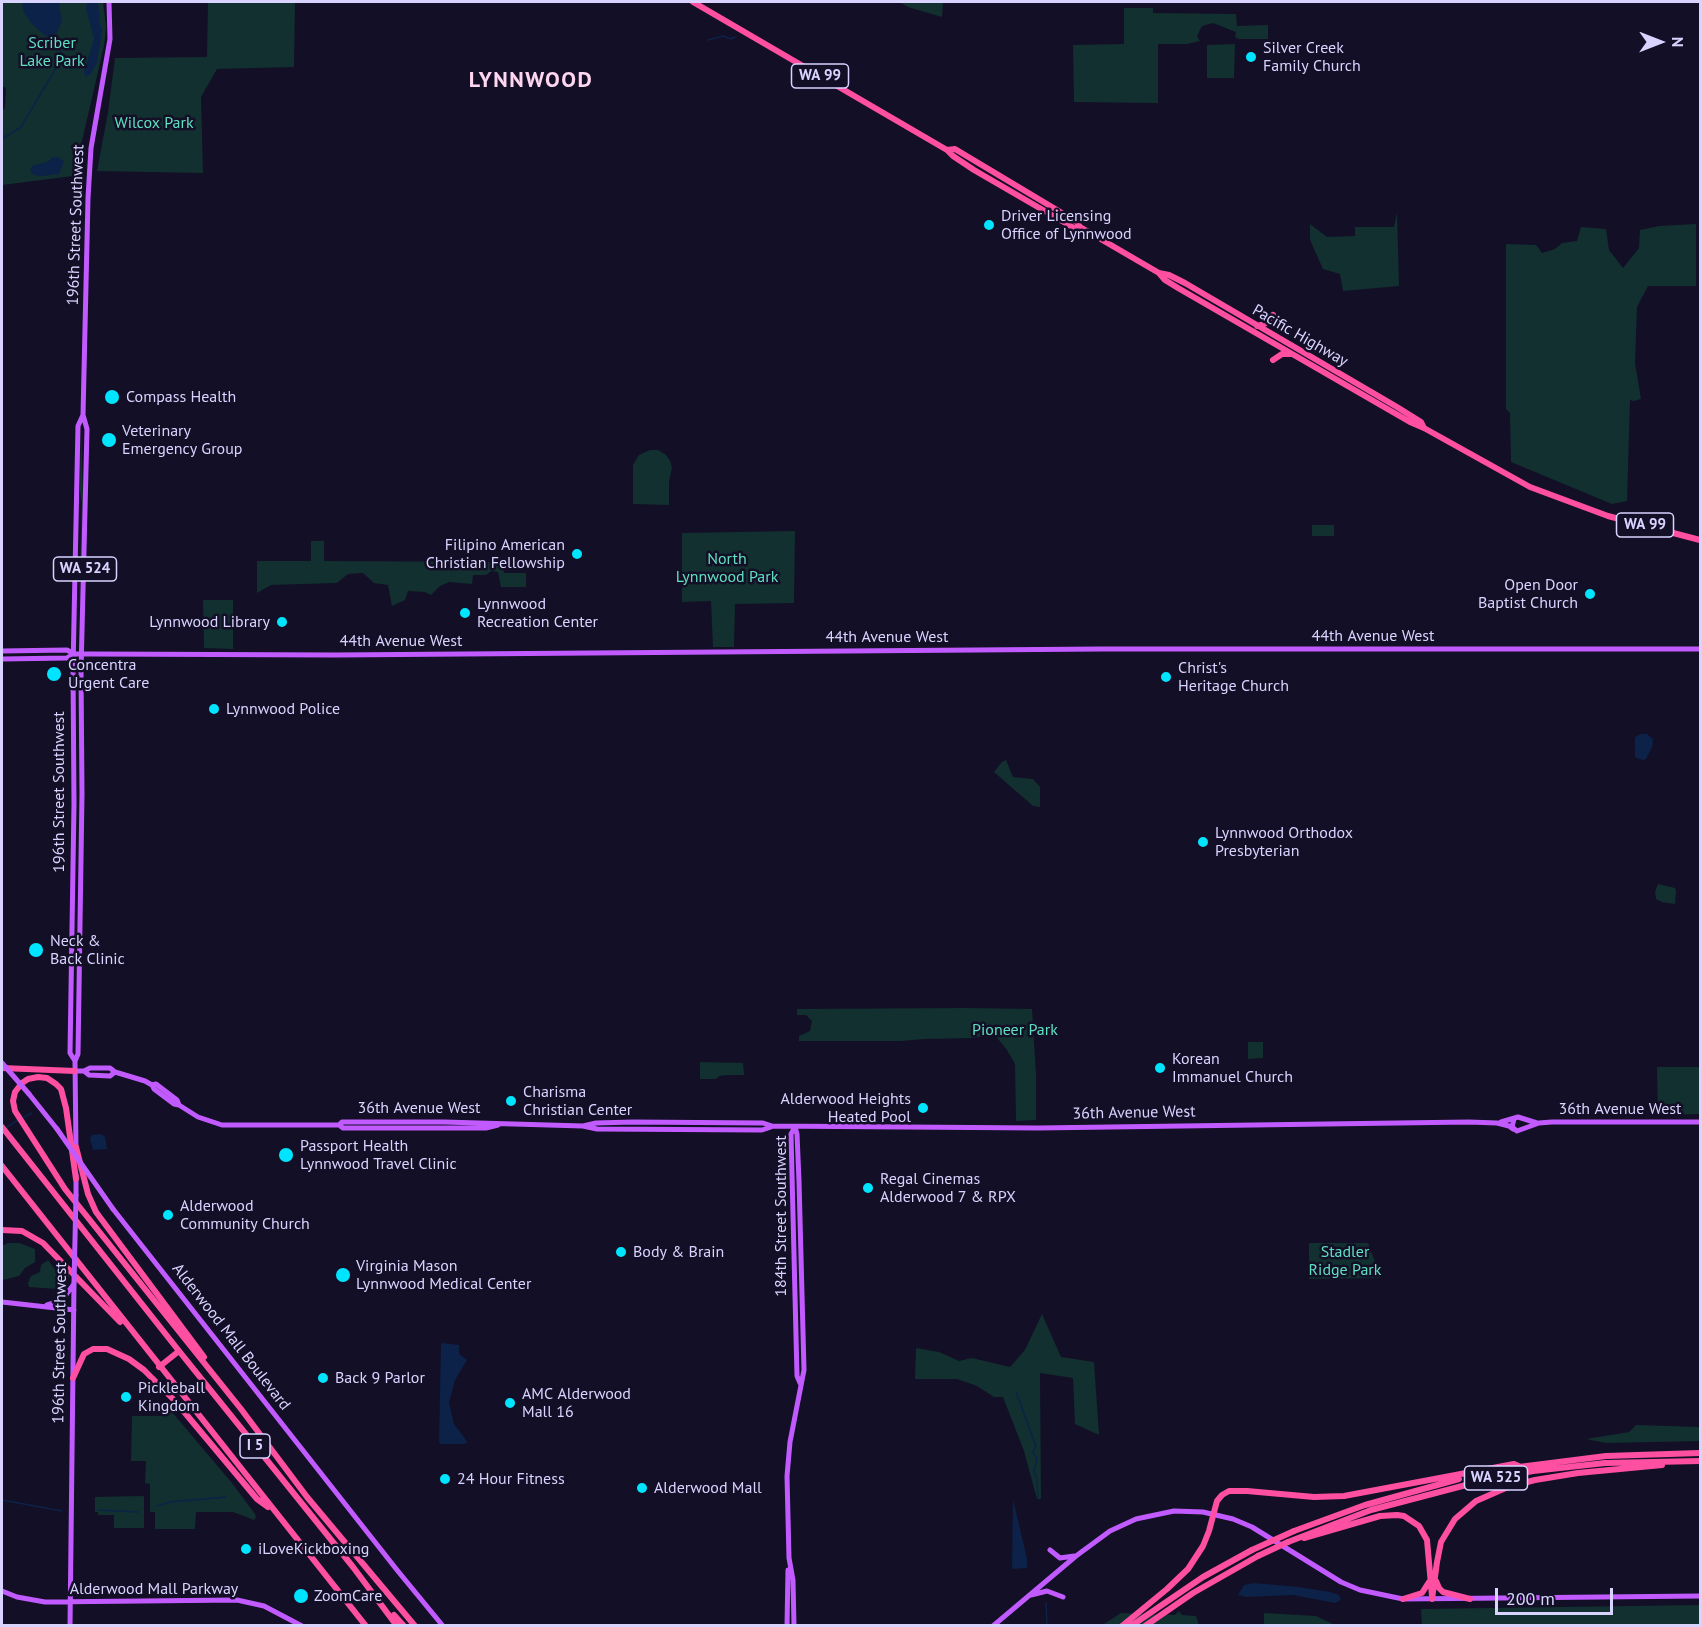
<!DOCTYPE html>
<style>
body{margin:0}
#map{position:relative;width:1702px;height:1627px;overflow:hidden;background:#130f26;font-family:"PT Sans",sans-serif}
canvas{display:block}
.frame{position:absolute;inset:0;border:3px solid #d9d4ff;pointer-events:none}
.north{position:absolute;left:1630px;top:12px;width:60px;height:60px;-webkit-text-stroke:4px #130f26;paint-order:stroke;rotate:90deg;font-size:16px;font-weight:700;line-height:24px;text-align:center;color:#d9d4ff}
.north::after{content:'';display:block;margin:auto;width:21px;height:27px;background:#d9d4ff;clip-path:polygon(50% 0,100% 100%,50% 72%,0 100%)}
.scale{position:absolute;left:1495px;top:1588px;width:118px;height:27px;box-sizing:border-box;border:3px solid #d9d4ff;border-top:0;padding-left:8px;font-size:18px;line-height:21px;white-space:nowrap;color:#d9d4ff;-webkit-text-stroke:4px #130f26;paint-order:stroke}
</style>
<div id="map">
<canvas width="1702" height="1627"></canvas>
<div class="frame"></div>
<div class="north">N</div>
<div class="scale">200 m</div>
</div>
<script>
const c = document.querySelector('canvas').getContext('2d');
c.lineJoin = 'round';
function paint(path, color) { c.fillStyle = color; c.fill(path, 'evenodd'); }
const shape = rows => new Path2D(rows.map(r => 'M' + r).join(''));
function stroke(path, color, width, dash) { c.strokeStyle = color; c.lineWidth = width; c.lineCap = dash ? 'butt' : 'round'; c.setLineDash(dash || []); c.stroke(path); }
function drawText(font, color, halo, rows, align = 'center') {
  c.font = font + ' "PT Sans",sans-serif'; c.lineWidth = 5; c.setLineDash([]); c.textBaseline = 'middle'; c.strokeStyle = halo; c.fillStyle = color; for (const [text, x, y, turn = 0] of rows) {
    c.save(); c.translate(x, y); c.rotate((+turn || 0) * Math.PI / 180); c.textAlign = isNaN(turn) ? turn : align; if (halo) c.strokeText(text, 0, 0); c.fillText(text, 0, 0); c.restore();
  }
}
paint(shape([
 [2,2,103,2,106,27,104,46,82,141,81,175,2,185,2,194,2,112,5,107,6,88,2,86],
 [208,2,295,2,294,67,217,69,201,97,203,173,97,171,108,112,115,58,207,57],
 [899,2,943,2,942,17,908,7],
 [1124,8,1153,8,1153,13,1236,14,1237,26,1268,25,1268,39,1239,39,1235,37,1236,32,1213,23,1202,26,1197,36,1200,41,1187,44,1158,44,1158,103,1074,102,1073,45,1124,44],
 [1235,44,1234,78,1207,78,1207,45],
 [1397,212,1399,286,1343,291,1340,274,1323,269,1310,240,1310,224,1327,237,1355,236,1355,227,1394,227],
 [1696,224,1696,286,1648,286,1637,307,1635,363,1641,399,1634,401,1630,400,1627,501,1612,504,1511,462,1510,413,1506,409,1506,244,1536,245,1542,253,1555,249,1562,243,1577,241,1581,227,1606,229,1609,250,1623,268,1639,248,1640,230,1659,226],
 [81,428,83,503,78,639,82,503,80,491],
 [650,450,658,450,666,455,670,461,672,467,669,482,669,505,633,504,633,465,639,455],
 [1312,525,1334,525,1334,536,1312,536],
 [795,531,794,603,735,604,734,647,713,647,711,601,682,602,682,533],
 [311,541,324,541,324,561,503,562,504,573,526,573,526,587,501,587,498,572,491,571,486,575,473,575,472,584,449,582,440,586,431,595,425,592,408,591,405,600,392,606,388,585,374,583,363,573,348,574,337,583,271,585,257,593,257,561,311,561],
 [203,600,233,600,233,649,204,648],
 [1006,760,1013,777,1033,779,1040,787,1040,807,1033,806,994,772,1002,762],
 [1658,884,1675,888,1676,891,1675,904,1662,902,1656,899,1655,892],
 [967,1008,1032,1009,1036,1075,1036,1120,1016,1121,1015,1064,1007,1050,994,1034,974,1038,924,1039,901,1041,799,1041,799,1036,810,1031,812,1021,806,1015,797,1015,797,1009],
 [1248,1042,1263,1042,1263,1058,1248,1059],
 [700,1062,743,1063,744,1075,728,1075,719,1076,716,1079,700,1079],
 [1657,1067,1700,1067,1700,1114,1658,1115],
 [8,1243,19,1243,35,1249,35,1262,25,1268,19,1276,3,1280,2,1246],
 [1309,1243,1368,1243,1381,1278,1309,1279],
 [48,1260,56,1271,69,1274,69,1277,61,1282,57,1289,29,1287,28,1283,31,1276,40,1272,41,1265],
 [1042,1314,1061,1357,1094,1362,1099,1435,1075,1424,1073,1378,1040,1373,1041,1499,1037,1499,1024,1451,1003,1397,994,1397,977,1386,957,1379,915,1379,916,1348,939,1352,959,1361,972,1358,1010,1367,1025,1350],
 [162,1404,172,1412,232,1483,255,1514,256,1517,254,1520,233,1512,196,1512,195,1529,155,1529,155,1512,150,1512,150,1484,145,1483,146,1461,131,1461,132,1416,161,1416],
 [1636,1425,1700,1427,1700,1441,1606,1443,1586,1439,1629,1432],
 [144,1496,144,1528,114,1528,114,1515,98,1515,98,1512,95,1512,95,1497],
 [1700,1605,1700,1625,1422,1625,1421,1609],
 [1179,1611,1182,1615,1196,1616,1199,1625,1101,1626,1121,1613,1175,1615],
 [1264,1613,1316,1616,1335,1625,1264,1625]
]), '#12302f');
paint(shape([
 [22,2,60,2,59,6,62,20,58,31,53,36,47,37,33,25,24,13],
 [87,2,98,2,100,24,102,30,97,63,90,75,86,77,84,72,94,39,86,8],
 [58,157,64,161,59,174,41,176,34,175,30,171,32,166,49,161,51,158],
 [1641,734,1647,734,1653,739,1652,747,1646,759,1643,760,1636,758,1635,756,1635,737],
 [101,1134,105,1137,107,1149,93,1150,90,1138,92,1135],
 [443,1343,459,1345,459,1354,467,1360,455,1380,449,1403,454,1424,466,1440,467,1443,462,1444,441,1444,439,1442,441,1345],
 [1013,1499,1027,1559,1027,1568,1013,1569,1012,1566],
 [1254,1583,1299,1587,1330,1592,1339,1595,1341,1600,1335,1603,1293,1595,1246,1597,1238,1595,1244,1585]
]), '#0c2248');
stroke(shape([
 [708,40,723,36,731,39,735,37],
 [2,139,21,127,60,61,60,50,53,36],
 [22,1118,32,1113],
 [7,1127,18,1120],
 [1016,1392,1036,1446,1033,1453,1037,1458,1034,1472,1037,1479,1038,1499],
 [2,1500,62,1511],
 [157,1506,170,1502,226,1497],
 [98,1510,138,1512],
 [1046,1603,1047,1626]
]), '#0c2248', 1.5);
stroke(shape([
 [2,651,67,650,74,654],
 [2,659,67,658,74,654,93,654,336,655,1102,649,1700,649],
 [75,1061,70,1053,74,804,73,669,78,426,83,415],
 [75,1071,84,1071,90,1068,110,1068,115,1072,145,1081,152,1085,156,1084,177,1100,179,1105],
 [84,1071,89,1075,110,1076,115,1072],
 [152,1085,154,1089,174,1104,179,1105,198,1117,222,1125,341,1125],
 [29,1094,57,1129],
 [1514,1119,1512,1127,1517,1131,1539,1123,1552,1122,1700,1122],
 [1501,1122,1518,1117,1537,1123],
 [339,1125,342,1122,444,1122,583,1126,597,1129,762,1130,771,1127],
 [339,1125,343,1128,486,1128,498,1125],
 [583,1126,596,1123,633,1122,763,1123,772,1126,1038,1128,1469,1122,1497,1123,1509,1126,1513,1129],
 [795,1127,791,1134,797,1376,800,1383],
 [76,1151,75,1061,78,1054,82,794,81,671,87,429,83,415,88,198,91,148,110,39,109,2],
 [76,1175,76,1195],
 [113,1209,397,1570,443,1626],
 [2,1302,74,1310],
 [47,1305,57,1302,65,1296,74,1284],
 [1050,1550,1060,1558,1074,1556],
 [2,1591,17,1597,45,1602,237,1600,264,1606,302,1626],
 [1031,1595,1047,1591,1063,1597],
 [70,1626,74,1283],
 [787,1626,788,1570],
 [794,1626,793,1580,789,1558,787,1476,790,1442,804,1370,799,1181,797,1134,795,1127],
 [993,1626,1076,1556,1110,1531,1136,1519,1174,1511,1203,1512,1233,1519,1252,1527,1341,1582,1360,1590,1403,1599,1700,1596]
]), '#c25bff', 5);
stroke(shape([
 [693,2,947,150,953,156,974,170,1074,228,1080,227],
 [947,150,955,149,1077,222,1080,227,1159,273,1165,280,1178,288,1410,422,1424,428,1530,487,1608,516,1700,540],
 [1159,273,1169,275,1185,283,1397,407,1421,422,1424,428],
 [1257,326,1267,323,1273,315],
 [1273,360,1282,354,1291,354],
 [2,1068,75,1071],
 [2,1127,179,1351,353,1567,397,1626],
 [76,1147,88,1194,96,1212,204,1357],
 [2,1166,366,1626],
 [76,1179,66,1108,61,1089,56,1084,47,1078,38,1077,28,1079,22,1083,15,1092,13,1101,15,1111,65,1189,241,1409,307,1497,415,1626],
 [2,1230,22,1231,43,1243,120,1322],
 [159,1367,179,1351],
 [73,1378,84,1354,93,1349,107,1349,129,1359,144,1370,175,1401,257,1499,268,1507],
 [1519,1467,1606,1456,1700,1453],
 [1294,1531,1365,1505,1459,1479],
 [1304,1538,1380,1516,1397,1515,1404,1516,1419,1526,1427,1540,1432,1596],
 [1288,1542,1371,1510,1489,1479,1533,1471,1605,1463,1700,1461],
 [1436,1581,1439,1588,1443,1592,1470,1599],
 [1403,1599,1422,1593,1429,1582],
 [1432,1599,1437,1562,1441,1542,1455,1519,1476,1501,1508,1487,1535,1480,1578,1473,1662,1465],
 [394,1615,404,1626],
 [1122,1626,1167,1589,1188,1569,1203,1546,1209,1531,1217,1501,1222,1495,1229,1491,1247,1491,1314,1497,1344,1496,1514,1464,1521,1467],
 [1131,1626,1203,1577,1252,1550],
 [1145,1626,1193,1593,1258,1556]
]), '#ff4fa3', 6);
stroke(shape([
 [2,1063,29,1094],
 [57,1129,113,1209],
 [74,1283,76,1195]
]), '#c25bff', 5);
stroke(shape([
 [1252,1550,1294,1531],
 [1258,1556,1288,1542]
]), '#ff4fa3', 6);
for (const [x, y, r, color] of [
 [1251,57,6,"#00e5ff"],
 [989,225,6,"#00e5ff"],
 [112,397,8,"#00e5ff"],
 [109,440,8,"#00e5ff"],
 [577,554,6,"#00e5ff"],
 [1590,594,6,"#00e5ff"],
 [465,613,6,"#00e5ff"],
 [282,622,6,"#00e5ff"],
 [54,674,8,"#00e5ff"],
 [1166,677,6,"#00e5ff"],
 [214,709,6,"#00e5ff"],
 [1203,842,6,"#00e5ff"],
 [36,950,8,"#00e5ff"],
 [1160,1068,6,"#00e5ff"],
 [511,1101,6,"#00e5ff"],
 [923,1108,6,"#00e5ff"],
 [286,1155,8,"#00e5ff"],
 [868,1188,6,"#00e5ff"],
 [168,1215,6,"#00e5ff"],
 [621,1252,6,"#00e5ff"],
 [343,1275,8,"#00e5ff"],
 [323,1378,6,"#00e5ff"],
 [126,1397,6,"#00e5ff"],
 [510,1403,6,"#00e5ff"],
 [445,1479,6,"#00e5ff"],
 [642,1488,6,"#00e5ff"],
 [246,1549,6,"#00e5ff"],
 [301,1596,8,"#00e5ff"]
]) { const dot = new Path2D(); dot.arc(x, y, r, 0, 2 * Math.PI); c.fillStyle = color; c.fill(dot); stroke(dot, '#130f26', 2); }
for (const [x, y, w] of [
 [820,76,57],
 [1645,525,57],
 [85,569,63],
 [255,1446,30],
 [1496,1478,63]
]) { const box = new Path2D(); box.roundRect(x - w / 2, y - 12, w, 24, 4.5); c.fillStyle = '#130f26'; c.fill(box); stroke(box, '#d9d4ff', 1.5); }
drawText('bold 15px', '#d9d4ff', null, [
 ["WA 99",820,76],
 ["WA 99",1645,525],
 ["WA 524",85,569],
 ["I 5",255,1446],
 ["WA 525",1496,1478]
]);
drawText('16px', '#5fe0c0', '#130f26', [
 ["Scriber",52,43],
 ["Lake Park",52,61],
 ["Wilcox Park",154,123],
 ["North",727,559],
 ["Lynnwood Park",727,577],
 ["Pioneer Park",1015,1030],
 ["Stadler",1345,1252],
 ["Ridge Park",1345,1270]
]);
drawText('16px', '#d9d4ff', '#130f26', [
 ["Silver Creek",1263,48],
 ["Family Church",1263,66],
 ["Driver Licensing",1001,216],
 ["Office of Lynnwood",1001,234],
 ["Compass Health",126,397],
 ["Veterinary",122,431],
 ["Emergency Group",122,449],
 ["Filipino American",565,545,"right"],
 ["Christian Fellowship",565,563,"right"],
 ["Open Door",1578,585,"right"],
 ["Baptist Church",1578,603,"right"],
 ["Lynnwood",477,604],
 ["Recreation Center",477,622],
 ["Lynnwood Library",270,622,"right"],
 ["Concentra",68,665],
 ["Urgent Care",68,683],
 ["Christ's",1178,668],
 ["Heritage Church",1178,686],
 ["Lynnwood Police",226,709],
 ["Lynnwood Orthodox",1215,833],
 ["Presbyterian",1215,851],
 ["Neck &",50,941],
 ["Back Clinic",50,959],
 ["Korean",1172,1059],
 ["Immanuel Church",1172,1077],
 ["Charisma",523,1092],
 ["Christian Center",523,1110],
 ["Alderwood Heights",911,1099,"right"],
 ["Heated Pool",911,1117,"right"],
 ["Passport Health",300,1146],
 ["Lynnwood Travel Clinic",300,1164],
 ["Regal Cinemas",880,1179],
 ["Alderwood 7 & RPX",880,1197],
 ["Alderwood",180,1206],
 ["Community Church",180,1224],
 ["Body & Brain",633,1252],
 ["Virginia Mason",356,1266],
 ["Lynnwood Medical Center",356,1284],
 ["Back 9 Parlor",335,1378],
 ["Pickleball",138,1388],
 ["Kingdom",138,1406],
 ["AMC Alderwood",522,1394],
 ["Mall 16",522,1412],
 ["24 Hour Fitness",457,1479],
 ["Alderwood Mall",654,1488],
 ["iLoveKickboxing",258,1549],
 ["ZoomCare",314,1596]
], 'left');
drawText('16px', '#d9d4ff', '#130f26', [
 ["196th Street Southwest",76,225,-88],
 ["Pacific Highway",1300,336,30],
 ["44th Avenue West",1373,636],
 ["44th Avenue West",887,637],
 ["44th Avenue West",401,641],
 ["196th Street Southwest",59,792,-90],
 ["36th Avenue West",419,1108],
 ["36th Avenue West",1620,1109],
 ["36th Avenue West",1134,1113,-1],
 ["184th Street Southwest",781,1216,-90],
 ["Alderwood Mall Boulevard",231,1337,52],
 ["196th Street Southwest",60,1343,-89],
 ["Alderwood Mall Parkway",154,1589]
]);
c.letterSpacing = '1.5px';
drawText('bold 22px', '#ffd6f0', '#130f26', [
 ["LYNNWOOD",531,81]
]);
c.letterSpacing = '0px';
</script>
